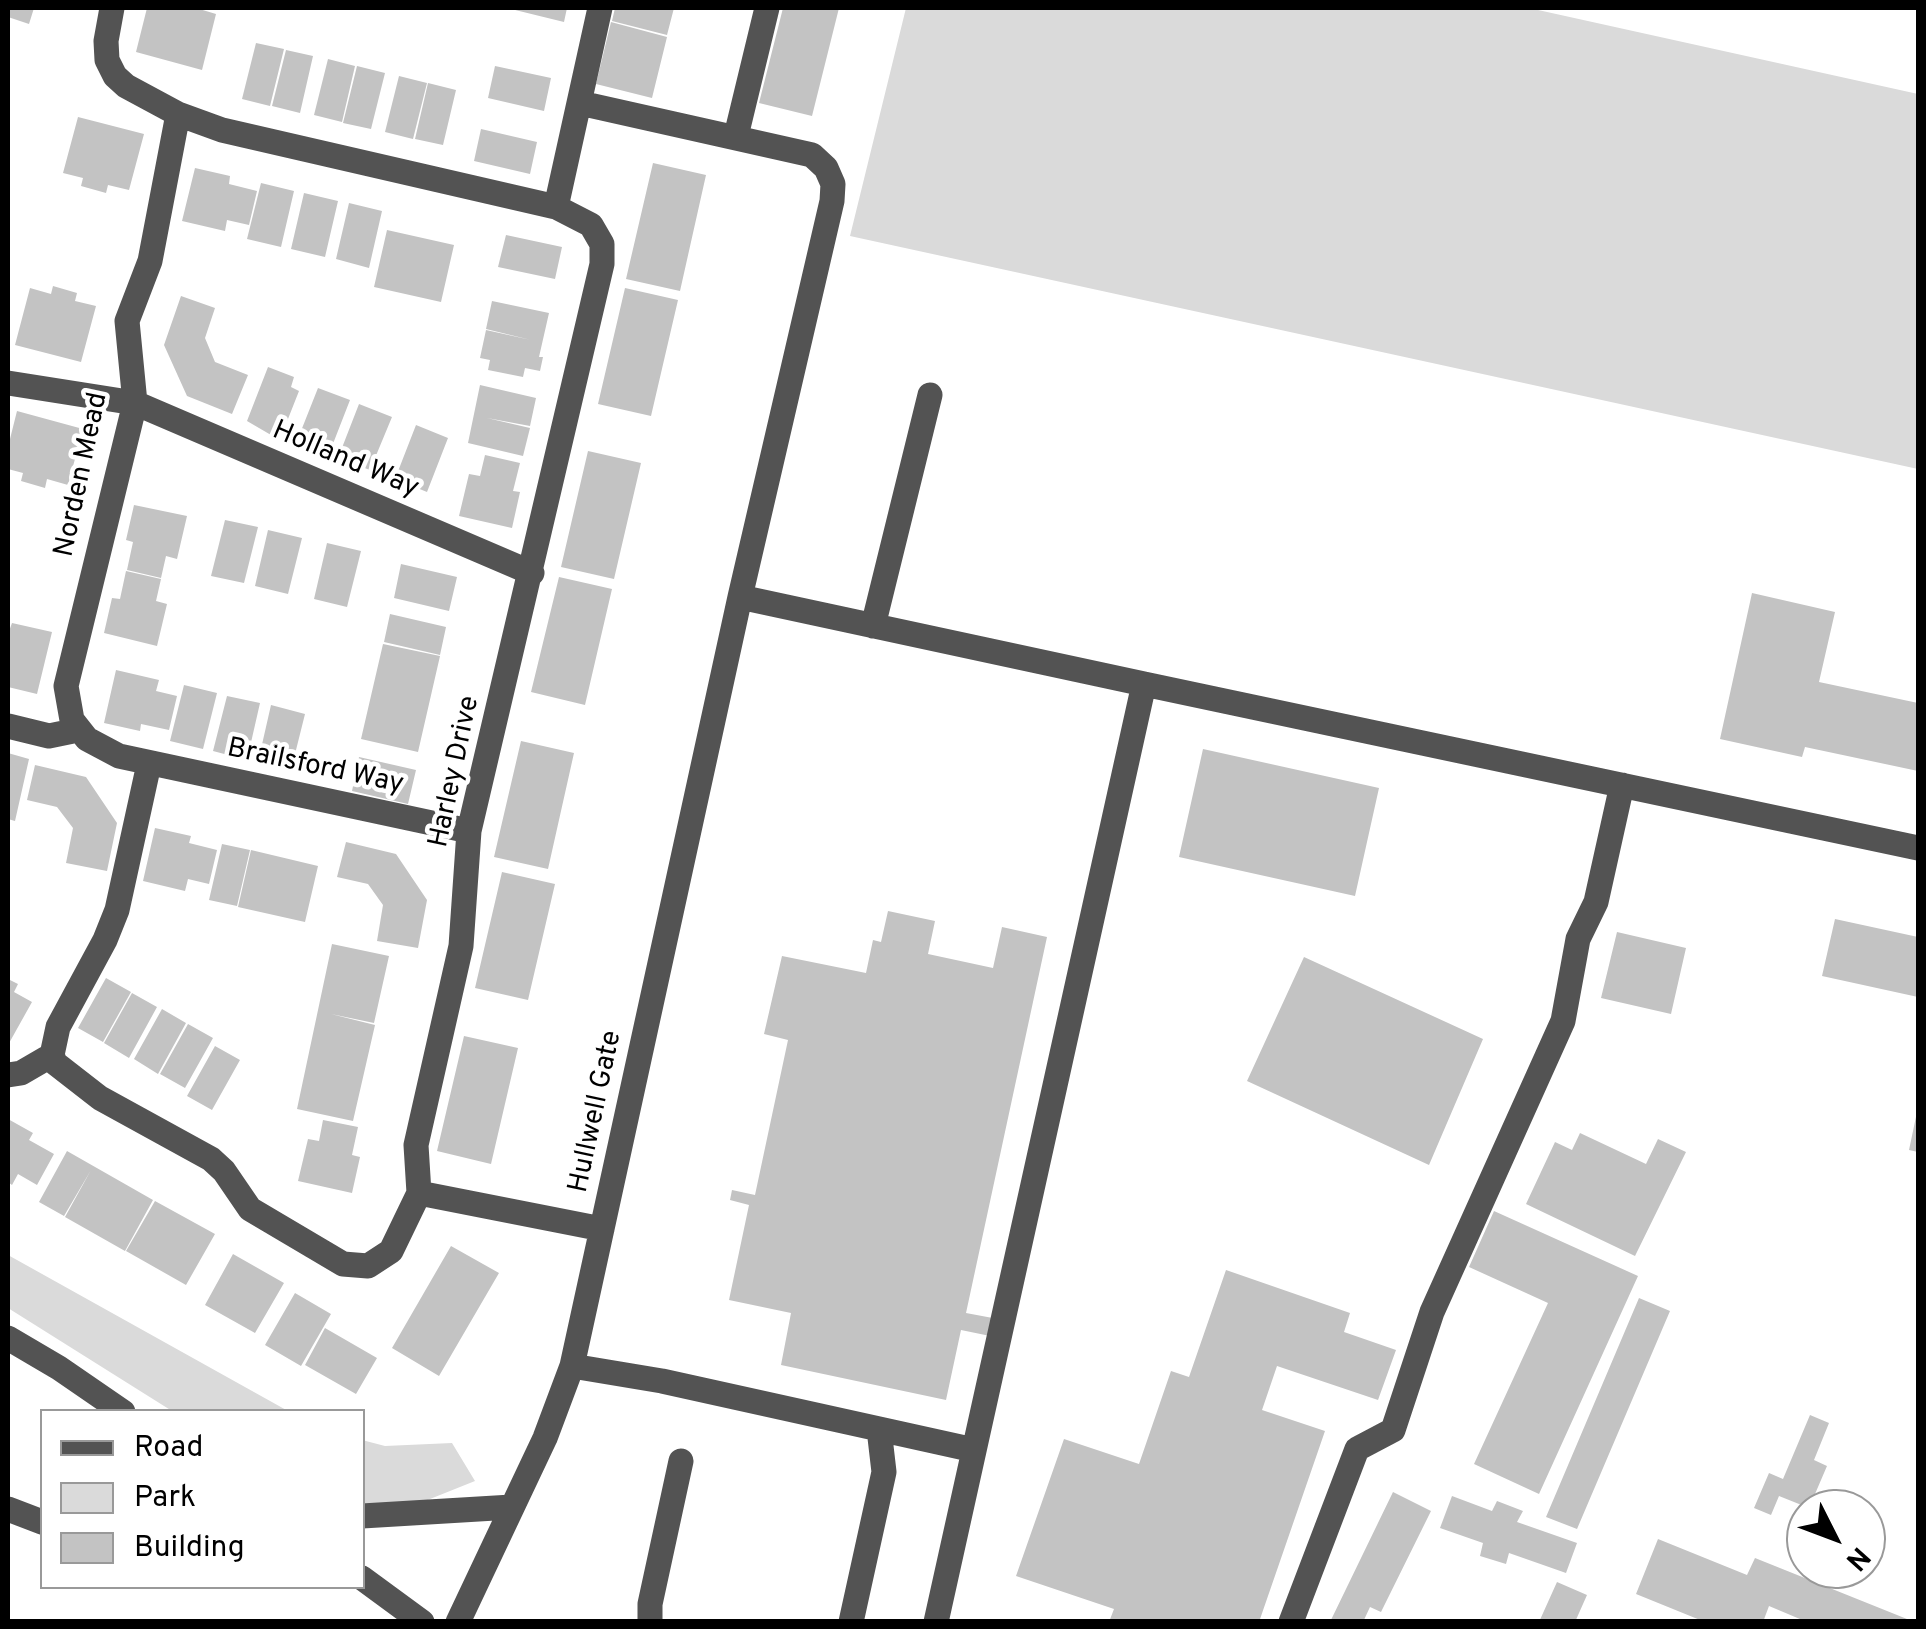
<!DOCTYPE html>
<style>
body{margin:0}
#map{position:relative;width:1926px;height:1629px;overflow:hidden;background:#fff;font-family:Overpass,sans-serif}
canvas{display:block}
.frame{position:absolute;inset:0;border:10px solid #000;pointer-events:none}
.legend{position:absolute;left:40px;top:1409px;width:325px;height:180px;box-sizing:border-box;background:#fff;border:2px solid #999;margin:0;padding:12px 18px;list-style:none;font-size:30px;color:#000}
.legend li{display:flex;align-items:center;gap:20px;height:50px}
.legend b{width:50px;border:2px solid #999}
.north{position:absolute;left:1786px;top:1489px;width:100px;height:100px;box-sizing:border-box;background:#fff;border:2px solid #999;border-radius:50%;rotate:132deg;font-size:28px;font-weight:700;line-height:40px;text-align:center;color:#000}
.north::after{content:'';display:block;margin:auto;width:35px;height:45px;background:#000;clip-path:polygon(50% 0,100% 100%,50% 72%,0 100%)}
</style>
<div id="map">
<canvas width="1926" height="1629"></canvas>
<div class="frame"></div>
<ul class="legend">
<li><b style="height:12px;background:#535353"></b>Road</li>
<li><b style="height:28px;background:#dadada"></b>Park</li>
<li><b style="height:28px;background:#c3c3c3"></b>Building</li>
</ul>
<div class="north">N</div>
</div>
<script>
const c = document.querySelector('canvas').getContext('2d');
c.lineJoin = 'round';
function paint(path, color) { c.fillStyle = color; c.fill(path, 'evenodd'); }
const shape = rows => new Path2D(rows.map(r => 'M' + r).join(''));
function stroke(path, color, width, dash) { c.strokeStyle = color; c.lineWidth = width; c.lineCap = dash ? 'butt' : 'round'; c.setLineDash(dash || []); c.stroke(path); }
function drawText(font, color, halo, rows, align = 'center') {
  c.font = font + ' Overpass,sans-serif'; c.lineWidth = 9; c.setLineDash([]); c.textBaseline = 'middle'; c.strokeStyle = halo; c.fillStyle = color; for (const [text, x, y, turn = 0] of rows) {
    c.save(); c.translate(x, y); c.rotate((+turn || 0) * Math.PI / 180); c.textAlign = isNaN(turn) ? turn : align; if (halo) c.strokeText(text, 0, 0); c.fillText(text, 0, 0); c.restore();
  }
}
paint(shape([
 [906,8,1529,8,1918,94,1918,469,850,236],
 [8,1255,288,1411,172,1411,8,1308],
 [362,1440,385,1446,452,1443,475,1481,420,1503,363,1505]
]), '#dadada');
paint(shape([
 [8,8,34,8,29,24,8,17],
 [147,8,196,8,216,14,202,70,136,52],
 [507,8,567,8,564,22],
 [615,8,674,8,667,35,612,21],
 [783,8,839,8,812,116,759,103],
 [611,22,667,37,652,98,596,84],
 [256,43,284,49,270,106,242,99],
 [286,50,313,56,300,113,272,106],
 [328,59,355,66,342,122,314,115],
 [357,66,385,73,371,129,343,123],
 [495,66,551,78,544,111,488,98],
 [399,76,427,83,413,139,385,132],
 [428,83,456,90,443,145,415,139],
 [78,117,144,134,129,190,108,185,106,193,81,186,83,178,63,173],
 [481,129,537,142,530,174,474,161],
 [653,163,706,175,680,291,626,279],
 [195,168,230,176,229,184,257,191,249,225,227,220,225,231,182,221],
 [261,183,294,191,281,247,247,239],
 [304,193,338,201,325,257,291,249],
 [349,203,382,211,369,268,336,259],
 [387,230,454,245,441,302,374,287],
 [506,235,562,247,555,279,498,267],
 [53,286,77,293,75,301,96,306,81,362,15,345,30,288,51,294],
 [625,288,678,300,651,416,598,404],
 [181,296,215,308,205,338,215,362,248,375,232,414,187,396,164,345],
 [492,301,549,313,539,357,543,357,540,371,525,368,523,377,488,370,490,360,480,358,486,330,531,340,486,329],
 [268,367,294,377,291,387,299,391,286,424,277,420,271,435,247,421],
 [480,385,536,398,530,426,487,418,530,428,523,456,468,443],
 [318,388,350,400,329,454,297,441],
 [359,404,392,417,370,470,338,458],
 [17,411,83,429,68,485,47,479,45,488,21,481,23,473,8,469,8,447],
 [416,425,448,438,427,492,395,479],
 [588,451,641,463,614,579,561,567],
 [485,455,520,463,513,491,520,492,512,528,459,516,469,474,480,476],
 [134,505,187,516,177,559,166,556,161,578,127,570,133,542,126,540],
 [225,520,258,527,244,583,211,576],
 [268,530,302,538,288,594,255,586],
 [327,543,361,551,347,607,314,599],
 [401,564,457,577,449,611,394,598],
 [126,571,161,579,156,601,167,604,157,646,104,633,112,598,120,599],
 [559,577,612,589,585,705,531,692],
 [1752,593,1835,612,1819,682,1918,703,1918,771,1805,747,1802,757,1720,739],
 [390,614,446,627,440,655,384,642],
 [12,623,52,632,37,694,8,687,8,634],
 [383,644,440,656,418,752,361,739],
 [116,670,159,680,156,691,177,696,169,730,141,724,140,731,104,723],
 [184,685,217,693,203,749,170,741],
 [227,696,260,703,247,760,213,751],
 [271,705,305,714,291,770,258,762],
 [521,741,574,753,548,869,494,857],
 [1203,749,1379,788,1355,896,1179,857],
 [8,753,29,759,15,821,8,819],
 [359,757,416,770,408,804,352,791],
 [35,765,86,777,117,823,107,871,66,863,73,828,57,807,27,800],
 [155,828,191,836,189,843,217,850,209,884,188,879,185,891,143,881],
 [346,842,396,854,427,900,418,948,377,941,383,905,368,884,337,877],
 [222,844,250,850,237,906,209,900],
 [251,850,318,866,305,922,238,907],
 [502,872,555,884,528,1000,475,988],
 [888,911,935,921,928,954,993,968,1002,927,1047,937,966,1313,998,1319,995,1337,961,1330,946,1400,781,1365,791,1313,729,1300,749,1205,730,1200,732,1190,755,1195,788,1040,764,1034,782,956,866,973,873,940,881,942],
 [1835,919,1918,937,1918,997,1822,976],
 [1617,932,1686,948,1671,1014,1601,998],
 [332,944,389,956,374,1023,331,1014,375,1025,353,1121,297,1109],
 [1304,957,1483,1039,1429,1165,1247,1081],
 [106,978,131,992,103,1042,78,1028],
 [8,979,18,984,14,992,32,1002,8,1045],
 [132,993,157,1007,129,1058,104,1043],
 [162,1009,186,1023,158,1074,134,1059],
 [188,1024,213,1038,185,1088,160,1074],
 [464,1036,518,1048,491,1164,437,1151],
 [215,1046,240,1060,212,1110,187,1096],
 [1917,1112,1918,1112,1918,1152,1909,1150],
 [8,1119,33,1133,29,1140,54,1154,37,1185,18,1174,12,1185,8,1182],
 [323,1120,358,1127,352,1155,360,1157,352,1193,298,1181,308,1139,319,1141],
 [1580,1133,1646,1164,1658,1139,1686,1152,1635,1256,1526,1204,1555,1142,1572,1150],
 [67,1151,153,1200,125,1251,65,1217,91,1170,64,1216,39,1202],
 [155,1201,215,1234,186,1285,126,1251],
 [1494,1211,1638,1276,1539,1494,1474,1464,1548,1303,1469,1267],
 [451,1246,499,1273,439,1376,392,1348],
 [233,1254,284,1283,255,1333,205,1305],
 [1226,1270,1350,1313,1344,1332,1396,1350,1378,1400,1277,1366,1262,1410,1325,1431,1259,1622,1109,1622,1114,1609,1016,1576,1064,1439,1139,1464,1171,1371,1189,1377],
 [295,1293,331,1314,301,1366,265,1345],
 [1639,1298,1670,1311,1577,1529,1546,1517],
 [325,1328,377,1358,356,1394,305,1365],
 [1810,1415,1829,1423,1814,1460,1827,1466,1809,1508,1779,1496,1771,1515,1754,1508,1769,1473,1783,1479],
 [1393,1492,1431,1511,1381,1612,1370,1607,1363,1622,1330,1622],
 [1452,1496,1492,1511,1497,1501,1523,1511,1517,1522,1577,1543,1566,1573,1509,1553,1506,1564,1480,1556,1483,1543,1440,1528],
 [1658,1539,1747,1575,1755,1558,1907,1619,1906,1622,1807,1622,1769,1606,1763,1622,1705,1622,1636,1594],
 [1557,1582,1587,1595,1575,1622,1539,1622]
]), '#c3c3c3');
stroke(shape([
 [112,8,106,41,107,60,115,76,126,86,178,114,222,130,556,207,600,8],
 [178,114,150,261,127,321,135,403,66,686,72,720,87,739,119,756,469,831],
 [736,136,767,8],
 [556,207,591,225,602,244,602,264,469,831,461,946,416,1145,419,1193,602,1229],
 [8,383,135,403,532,573],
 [740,597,1144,684,936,1622],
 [873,626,930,395],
 [1144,684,1918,848],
 [8,726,49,736,78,730],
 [149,764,117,910,105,940,58,1027,52,1055,55,1063,100,1098,211,1159,224,1171,250,1209,343,1264,368,1266,391,1251,419,1193],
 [8,1075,21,1073,52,1055],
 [8,1338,59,1368,123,1412],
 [572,1366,662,1381,974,1450],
 [8,1509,42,1522],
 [362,1516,512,1507],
 [362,1578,422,1622],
 [458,1622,545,1438,572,1366,740,597,832,201,833,184,826,168,812,155,580,103],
 [650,1622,650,1604,681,1461],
 [851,1622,884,1472,879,1429],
 [1291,1622,1357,1449,1393,1430,1432,1312,1563,1021,1578,939,1596,902,1622,785]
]), '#535353', 25);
drawText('28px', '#000', '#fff', [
 ["Holland Way",345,461,23],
 ["Norden Mead",83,475,-78],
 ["Brailsford Way",315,768,12],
 ["Harley Drive",456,772,-78],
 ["Hullwell Gate",597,1112,-78]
]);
</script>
